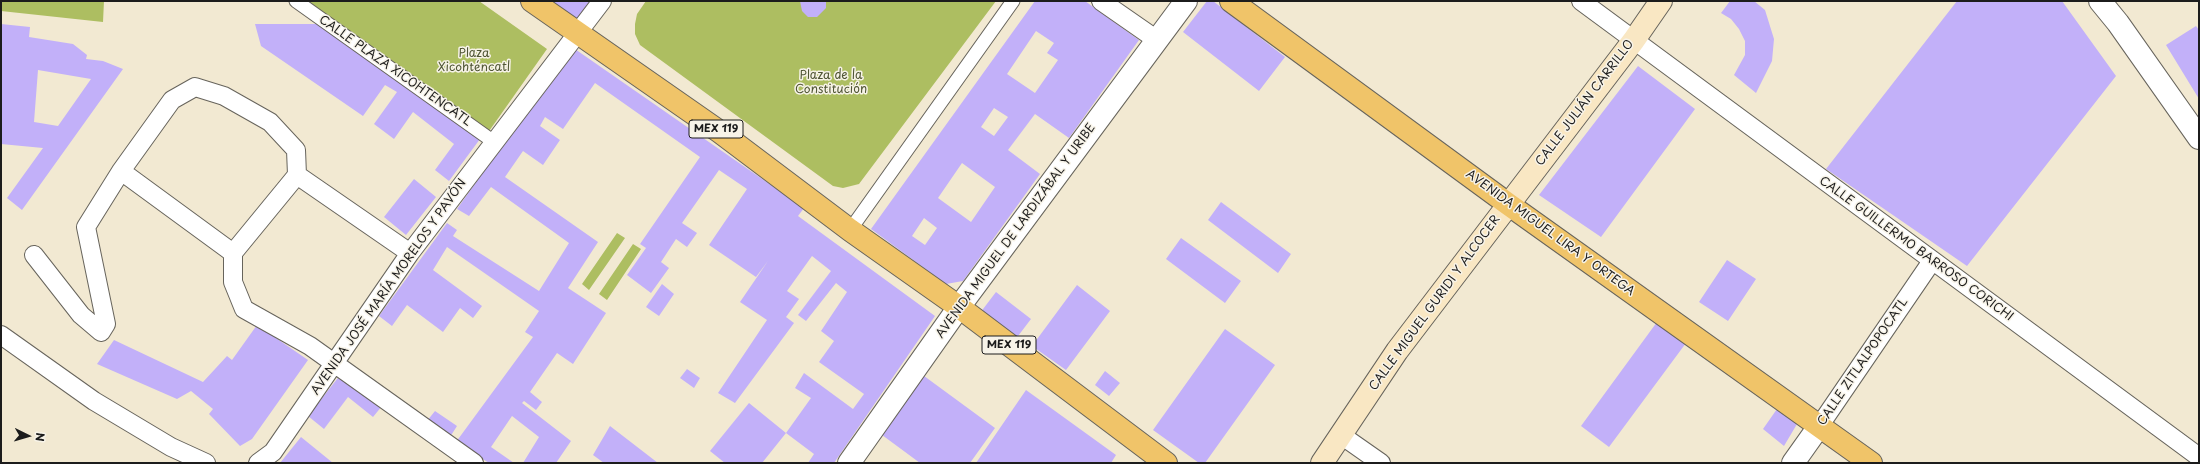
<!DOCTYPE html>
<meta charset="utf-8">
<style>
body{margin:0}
#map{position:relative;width:2200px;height:464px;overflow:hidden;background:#f2e9d2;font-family:"Playpen Sans",sans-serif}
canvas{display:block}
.frame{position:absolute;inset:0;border:2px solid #1c1c1c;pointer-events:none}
.north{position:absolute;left:8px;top:416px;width:40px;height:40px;-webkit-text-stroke:3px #f7f3e8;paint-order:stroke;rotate:95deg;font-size:11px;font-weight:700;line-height:16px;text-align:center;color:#1c1c1c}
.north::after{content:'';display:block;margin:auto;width:14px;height:18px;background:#1c1c1c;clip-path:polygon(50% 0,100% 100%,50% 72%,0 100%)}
</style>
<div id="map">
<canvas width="2200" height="464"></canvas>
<div class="frame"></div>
<div class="north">N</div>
</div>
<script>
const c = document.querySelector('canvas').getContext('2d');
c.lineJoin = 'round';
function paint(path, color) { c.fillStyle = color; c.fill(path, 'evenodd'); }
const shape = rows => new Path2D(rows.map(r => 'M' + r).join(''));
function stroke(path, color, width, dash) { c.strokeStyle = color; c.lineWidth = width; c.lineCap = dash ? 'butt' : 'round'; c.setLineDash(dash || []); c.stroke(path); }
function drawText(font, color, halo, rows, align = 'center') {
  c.font = font + ' "Playpen Sans",sans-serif'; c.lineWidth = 3; c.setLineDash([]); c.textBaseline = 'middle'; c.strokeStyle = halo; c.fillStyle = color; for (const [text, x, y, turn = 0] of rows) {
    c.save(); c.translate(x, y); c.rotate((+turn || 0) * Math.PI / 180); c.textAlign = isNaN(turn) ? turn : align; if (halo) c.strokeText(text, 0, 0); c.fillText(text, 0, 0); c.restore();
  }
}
paint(shape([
 [1,1,104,1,103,22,1,11],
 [305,1,479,1,547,49,487,134],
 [646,1,996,1,859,184,843,188,833,186,640,45,635,34,635,24,637,14],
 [617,233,625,238,589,290,582,284],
 [633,244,641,249,607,300,599,294]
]), '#adbe61');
paint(shape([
 [547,1,596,1,579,26],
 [800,1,826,1,826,8,817,17,808,17,802,11],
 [1035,1,1085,1,1139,40,1069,138,1035,114,1008,150,1040,174,963,281,946,284,871,229],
 [1036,31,1054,43,1047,53,1058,60,1035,93,1007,74],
 [994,108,1008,117,994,136,981,127],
 [962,163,995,187,971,222,938,198],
 [924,218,937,228,925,245,912,236],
 [1207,1,1213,1,1285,57,1259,91,1183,32],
 [1730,1,1754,1,1765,10,1774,39,1772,61,1756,93,1734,75,1745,55,1745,41,1739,29,1731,19,1721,13],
 [1957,1,2062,1,2116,76,1967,266,1826,169],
 [1,24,30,27,29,37,73,44,87,55,86,59,103,61,123,69,22,210,7,198,43,148,1,144],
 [38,70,91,79,58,126,34,122],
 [255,24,317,24,403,82,480,139,449,181,435,170,454,144,413,112,394,139,374,124,397,92,385,85,363,116,261,46],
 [2196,26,2199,30,2199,99,2166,45],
 [572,47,804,208,798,216,935,316,834,463,808,463,814,454,786,433,811,398,795,388,804,373,853,409,864,394,819,362,834,341,821,331,847,292,836,283,806,321,798,315,831,271,812,256,787,291,799,299,786,317,794,323,735,403,718,393,767,320,740,302,768,261,756,277,709,245,747,189,719,170,682,223,697,233,687,247,676,239,661,262,669,268,651,293,627,275,646,248,640,244,700,157,595,83,563,129,545,117,540,126,560,140,543,165,523,151,505,177,598,242,568,288,606,313,573,364,557,353,530,392,542,402,536,410,524,401,522,403,571,441,556,463,523,463,539,437,512,416,491,447,514,463,489,463,456,442,533,337,525,332,539,311,447,247,433,270,482,306,473,318,460,308,443,332,407,305,392,326,379,316,447,223,457,230,453,236,539,291,569,243,491,187,469,216,457,209],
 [1638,66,1695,109,1601,237,1539,195],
 [414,179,436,197,406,235,384,217],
 [1221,202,1291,254,1278,273,1208,220],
 [1181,238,1241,281,1225,303,1166,259],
 [1727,260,1756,279,1728,321,1699,302],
 [662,284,674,294,659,316,646,307],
 [1077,285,1110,311,1066,370,1032,346],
 [996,292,1031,319,1015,340,980,313],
 [1657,322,1686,343,1609,447,1581,426],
 [257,325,308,360,252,439,240,446,209,414,213,409,191,391,177,399,97,364,114,340,203,382,227,356,232,360],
 [1225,329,1275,365,1205,463,1199,463,1153,430],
 [687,369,700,378,694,388,680,378],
 [1105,371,1120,383,1109,396,1095,385],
 [920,373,995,428,970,463,920,463,878,432],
 [341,374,382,406,373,417,348,397,324,429,308,416],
 [1026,390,1116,455,1111,463,976,463],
 [749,403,786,433,762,463,725,463,710,451],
 [1777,409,1797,424,1784,446,1763,429],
 [435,411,457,426,450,437,427,421],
 [610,426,658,463,604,463,593,455],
 [301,437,333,463,280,463]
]), '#c2b0f9');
const pedestrian = shape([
 [296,1,494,142],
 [850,230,1013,1]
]);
const minor = shape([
 [1101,1,1157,40],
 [1581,1,2199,457],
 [121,171,233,253,233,282,244,309,310,346,474,463],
 [297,175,410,253],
 [233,253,297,175],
 [34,255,81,315,101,332,106,324,86,227,121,171,172,100,195,87,224,96,270,122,296,150,297,175],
 [1,335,94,401,171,447,206,463],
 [1820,425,1932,261],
 [1341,435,1381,463],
 [258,463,273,452,410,253,602,1]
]);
const tertiary = shape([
 [2100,1,2118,23,2199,138],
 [849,463,959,307,1186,1],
 [1793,463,1820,425]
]);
const secondary = shape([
 [1322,463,1397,351,1634,40,1661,1]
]);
const primary = shape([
 [532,1,720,132,850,230,959,307,1166,463],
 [1231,1,1508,204,1871,463]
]);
stroke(pedestrian, '#67645c', 15);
stroke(minor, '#67645c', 20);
stroke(tertiary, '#67645c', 24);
stroke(secondary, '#67645c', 24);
stroke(primary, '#67645c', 24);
stroke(pedestrian, '#fff', 13);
stroke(minor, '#fff', 18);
stroke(tertiary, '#fff', 22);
stroke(secondary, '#f9e7c3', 22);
stroke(primary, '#f0c469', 22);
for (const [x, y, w] of [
 [716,129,54],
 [1009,345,54]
]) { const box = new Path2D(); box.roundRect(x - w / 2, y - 9, w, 18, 3); c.fillStyle = '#f7f3e8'; c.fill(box); stroke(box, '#1c1c1c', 1); }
drawText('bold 11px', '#1c1c1c', null, [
 ["MEX 119",716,129],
 ["MEX 119",1009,345]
]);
drawText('12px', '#4f5534', '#f7f3e8', [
 ["Plaza",474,54],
 ["Xicohténcatl",474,68],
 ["Plaza de la",831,76],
 ["Constitución",831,90]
]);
drawText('12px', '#1c1c1c', '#f7f3e8', [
 ["CALLE PLAZA XICOHTENCATL",395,71,35],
 ["CALLE JULIÁN CARRILLO",1585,103,-53],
 ["AVENIDA MIGUEL DE LARDIZÁBAL Y URIBE",1016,231,-54],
 ["AVENIDA MIGUEL LIRA Y ORTEGA",1550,233,36],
 ["CALLE GUILLERMO BARROSO CORICHI",1916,249,36],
 ["AVENIDA JOSÉ MARÍA MORELOS Y PAVÓN",389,287,-55],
 ["CALLE MIGUEL GURIDI Y ALCOCER",1435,303,-54],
 ["CALLE ZITLALPOPOCATL",1863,362,-56]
]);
</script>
